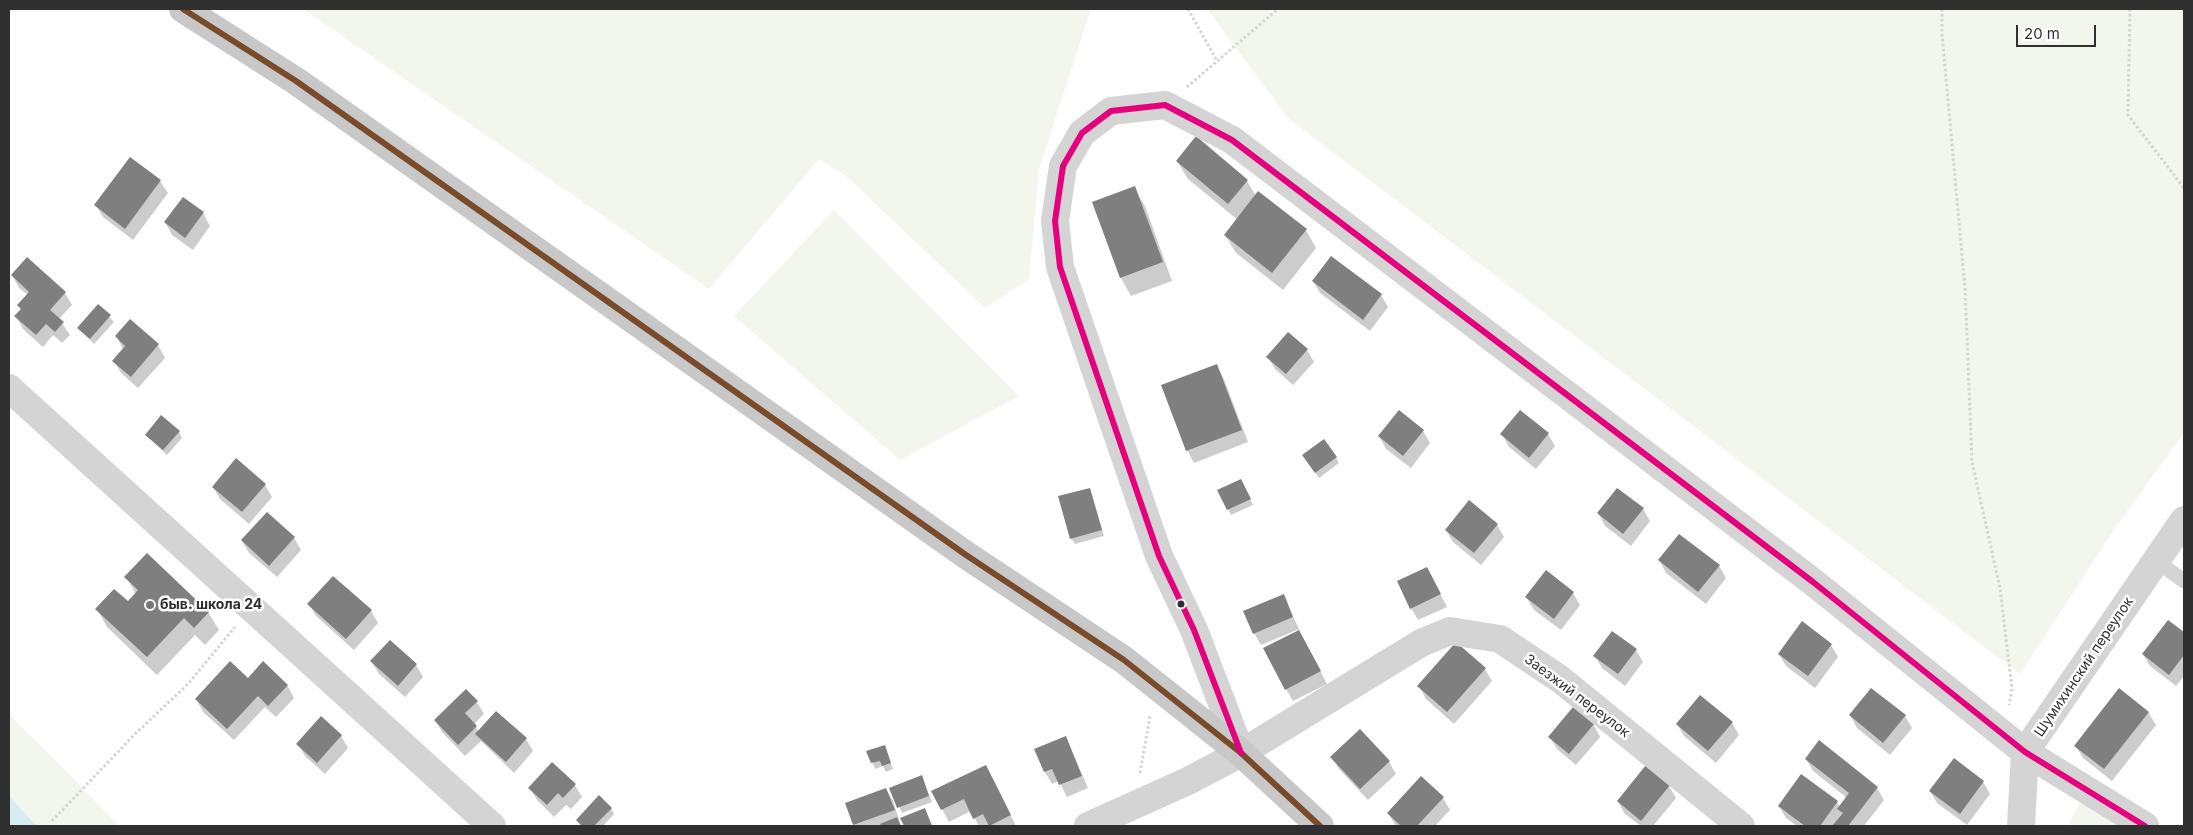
<!DOCTYPE html>
<meta charset="utf-8">
<style>
body{margin:0}
#map{position:relative;width:2193px;height:835px;overflow:hidden;background:#fff;font-family:Inter,sans-serif}
canvas{display:block}
.frame{position:absolute;inset:0;border:10px solid #303030;pointer-events:none}
.scale{position:absolute;left:2016px;top:25px;width:80px;height:22px;box-sizing:border-box;border:2px solid #303030;border-top:0;padding-left:6px;font-size:15px;line-height:18px;white-space:nowrap;color:#303030;-webkit-text-stroke:4px #fff;paint-order:stroke}
</style>
<div id="map">
<canvas width="2193" height="835"></canvas>
<div class="frame"></div>
<div class="scale">20 m</div>
</div>
<script>
const c = document.querySelector('canvas').getContext('2d');
c.lineJoin = 'round';
function paint(path, color) { c.fillStyle = color; c.fill(path, 'evenodd'); }
const shape = rows => new Path2D(rows.map(r => 'M' + r).join(''));
function stroke(path, color, width, dash) { c.strokeStyle = color; c.lineWidth = width; c.lineCap = dash ? 'butt' : 'round'; c.setLineDash(dash || []); c.stroke(path); }
function drawText(font, color, halo, rows, align = 'center') {
  c.font = font + ' Inter,sans-serif'; c.lineWidth = 5; c.setLineDash([]); c.textBaseline = 'middle'; c.strokeStyle = halo; c.fillStyle = color; for (const [text, x, y, turn = 0] of rows) {
    c.save(); c.translate(x, y); c.rotate((+turn || 0) * Math.PI / 180); c.textAlign = isNaN(turn) ? turn : align; if (halo) c.strokeText(text, 0, 0); c.fillText(text, 0, 0); c.restore();
  }
}
paint(shape([
 [303,9,1091,9,1039,169,1029,279,985,308,845,175,819,159,709,289],
 [1207,9,2184,9,2184,433,2117,525,2020,674,1289,119],
 [834,210,1001,378,1019,396,900,460,734,316],
 [9,714,120,826,37,826,9,796],
 [2080,802,2128,826,2068,826]
]), '#f2f6ec');
paint(shape([
 [9,796,37,826,9,826]
]), '#d8edf3');
paint(shape([
 [130,158,160,181,168,193,133,240,103,217,96,205],
 [1177,161,1247,181,1256,196,1306,230,1316,248,1283,290,1236,253,1225,235,1238,220,1188,179],
 [1134,188,1145,206,1172,281,1131,296,1121,278],
 [183,198,203,213,210,226,193,250,172,235,165,222],
 [12,275,65,293,72,305,59,319,70,335,62,343,53,335,43,347,23,329,16,316,21,310,19,305,28,295,19,288],
 [1313,281,1381,295,1388,307,1370,331,1320,293],
 [98,305,114,322,94,344,78,328],
 [116,336,158,345,165,358,138,388,121,373,114,361,123,349],
 [1307,350,1314,362,1293,385,1275,369,1268,357],
 [1216,365,1223,377,1248,442,1194,463,1187,450],
 [1423,431,1430,443,1411,468,1386,449,1379,436],
 [179,432,182,438,167,455,146,435],
 [1502,434,1548,434,1555,446,1536,469,1509,447],
 [1336,458,1339,463,1319,478,1307,461],
 [265,485,272,497,249,524,220,499,213,487],
 [1244,486,1253,505,1231,515,1228,509],
 [1090,489,1104,536,1075,544,1071,538],
 [1618,489,1643,509,1650,521,1631,546,1605,526,1598,513],
 [1497,525,1504,537,1481,565,1453,542,1446,530],
 [294,538,301,550,277,577,249,553,242,541],
 [1659,560,1719,566,1726,578,1706,604,1666,573],
 [1427,568,1447,607,1418,620,1411,608],
 [126,577,208,612,219,630,205,645,195,635,157,675,107,627,97,609,128,603,136,594],
 [1573,593,1580,605,1561,630,1534,610,1527,598],
 [1283,596,1299,629,1261,645,1254,633],
 [309,604,371,611,378,623,354,650,316,616],
 [2168,621,2184,634,2184,676,2176,686,2150,666,2143,654],
 [390,642,416,665,423,677,405,697,379,674,372,662],
 [1306,644,1327,684,1293,701,1286,689],
 [1831,645,1838,657,1815,688,1786,666,1779,654],
 [1636,650,1643,662,1625,686,1602,668,1595,656],
 [1485,669,1492,681,1454,724,1426,699,1419,686],
 [248,679,287,685,294,698,276,717,265,707,234,740,203,712,196,699],
 [477,702,484,714,474,724,479,732,496,712,526,739,533,751,514,773,481,741,465,756,442,732,435,720],
 [2148,712,2156,725,2112,781,2083,758,2076,746],
 [1850,715,1905,716,1912,728,1890,755,1857,728],
 [1732,723,1739,735,1716,763,1684,736,1677,724],
 [1593,724,1600,737,1576,765,1557,749,1550,737],
 [341,736,348,748,325,774,305,756,298,744],
 [1066,738,1088,788,1067,797,1059,781,1052,784,1045,772],
 [1819,742,1877,788,1884,800,1864,826,1797,826,1786,818,1779,806,1802,775,1837,802,1840,807,1847,798,1813,771,1806,759],
 [884,746,893,769,886,772,883,766,875,769,868,751],
 [1332,757,1389,762,1396,774,1368,800,1339,769],
 [1954,760,1983,782,1990,794,1967,825,1937,803,1930,791],
 [993,779,1016,826,979,826,971,811,949,822,942,809],
 [924,782,932,802,902,813,891,788],
 [575,785,582,797,571,809,566,805,554,817,537,800,530,788],
 [1669,786,1676,798,1653,826,1641,826,1625,814,1618,802],
 [886,789,893,801,901,826,855,826,847,804],
 [1443,798,1450,810,1435,826,1396,826,1388,813],
 [611,808,614,814,603,826,581,826,577,820],
 [924,810,933,826,905,826,902,818]
]), '#0003');
paint(shape([
 [1196,136,1248,180,1228,204,1176,161],
 [130,157,161,180,125,229,94,205],
 [1135,186,1163,262,1120,278,1092,202],
 [1258,191,1307,229,1272,273,1224,235],
 [183,197,204,212,185,238,164,222],
 [1331,256,1382,294,1363,320,1312,281],
 [27,257,66,292,50,310,64,322,55,332,46,324,36,335,14,316,21,309,17,305,29,292,11,275],
 [98,304,111,315,90,339,77,328],
 [130,319,159,344,131,377,112,361,125,346,115,336],
 [1288,332,1308,349,1286,374,1266,357],
 [1217,364,1242,430,1186,451,1161,385],
 [1399,410,1424,430,1403,456,1378,436],
 [1520,410,1549,433,1529,458,1500,434],
 [161,415,180,431,163,450,145,435],
 [1324,439,1337,457,1315,473,1302,455],
 [236,458,266,484,242,512,212,487],
 [1241,479,1251,499,1227,510,1217,490],
 [1090,488,1102,530,1070,539,1058,496],
 [1617,488,1644,508,1623,534,1597,513],
 [1469,500,1498,524,1474,553,1445,530],
 [267,512,295,537,269,566,241,540],
 [1679,534,1720,565,1698,592,1658,560],
 [147,553,209,612,194,628,184,618,147,657,95,609,114,589,128,601,138,590,124,577],
 [1427,567,1441,594,1410,609,1397,581],
 [1546,570,1574,592,1554,619,1525,597],
 [333,576,372,610,346,639,307,604],
 [1284,594,1293,617,1253,634,1243,611],
 [2168,620,2184,632,2184,655,2169,675,2142,654],
 [1802,621,1832,644,1808,676,1778,654],
 [1299,630,1321,671,1285,690,1263,648],
 [1612,631,1637,649,1618,674,1593,656],
 [390,640,417,664,398,686,370,661],
 [1456,642,1486,668,1447,712,1417,686],
 [230,661,248,678,263,661,288,685,268,706,258,696,227,729,195,699],
 [1871,688,1906,715,1883,743,1849,715],
 [2119,688,2149,712,2104,769,2074,746],
 [466,689,478,701,465,713,477,726,458,745,434,720],
 [1700,695,1733,722,1708,751,1676,724],
 [1573,707,1594,724,1569,754,1548,737],
 [496,711,527,738,506,762,475,734],
 [321,716,342,735,317,763,296,744],
 [1360,729,1390,761,1360,789,1330,757],
 [1066,736,1082,776,1059,785,1052,769,1044,772,1034,749],
 [1819,740,1878,787,1848,826,1832,826,1843,813,1837,809,1849,793,1805,759],
 [885,745,891,763,882,766,880,761,871,763,866,751],
 [1954,758,1984,781,1960,814,1929,791],
 [552,762,576,784,563,798,558,793,547,805,528,788],
 [986,765,1011,815,989,826,983,814,973,819,964,799,941,810,931,791],
 [1646,765,1670,785,1641,821,1617,801],
 [1801,774,1838,801,1820,826,1805,826,1778,806],
 [922,775,929,796,897,808,889,788],
 [1421,776,1444,797,1417,826,1401,826,1387,813],
 [886,788,895,810,853,825,845,803],
 [599,795,612,808,594,826,582,826,576,820],
 [925,808,932,826,904,826,900,818],
 [897,817,901,826,881,826,880,824]
]), '#7f7f7f');
stroke(shape([
 [1188,9,1217,61],
 [1942,9,1942,34,1965,288,1972,462,2000,588,2012,689,2009,705],
 [2130,9,2128,115,2184,188],
 [1187,87,1278,9],
 [1140,773,1150,716],
 [52,821,135,734,188,684,235,627]
]), '#d4d4d4', 3, [2.5, 2.5]);
stroke(shape([
 [2156,561,2184,581]
]), '#d4d4d4', 15);
stroke(shape([
 [9,388,492,826],
 [1241,753,1194,630,1159,556,1060,267,1055,221,1063,166,1082,133,1111,111,1165,105,1232,140,1813,582,2025,752,2145,826],
 [1088,826,1188,781,1241,753,1421,643,1450,631,1500,639,1560,679,1741,826],
 [2021,826,2025,752,2184,520]
]), '#d4d4d4', 28);
stroke(shape([
 [183,9,296,81,966,555,1124,660,1241,753,1320,826]
]), '#c8c8c8', 28);
stroke(shape([
 [183,9,296,81,966,555,1124,660,1241,753,1320,826]
]), '#7a4b2a', 6);
stroke(shape([
 [1241,753,1194,630,1159,556,1060,267,1055,221,1063,166,1082,133,1111,111,1165,105,1232,140,1813,582,2025,752,2145,826]
]), '#e5007d', 6);
for (const [x, y, r, color] of [
 [1181,604,4.5,"#303030"],
 [150,605,5,"#787878"]
]) { const dot = new Path2D(); dot.arc(x, y, r, 0, 2 * Math.PI); c.fillStyle = color; c.fill(dot); stroke(dot, '#fff', 2); }
drawText('bold 14px', '#303030', '#fff', [
 ["быв. школа 24",160,605]
], 'left');
drawText('14px', '#303030', '#fff', [
 ["Шумихинский переулок",2084,667,-56],
 ["Заезжий переулок",1577,696,37]
]);
</script>
